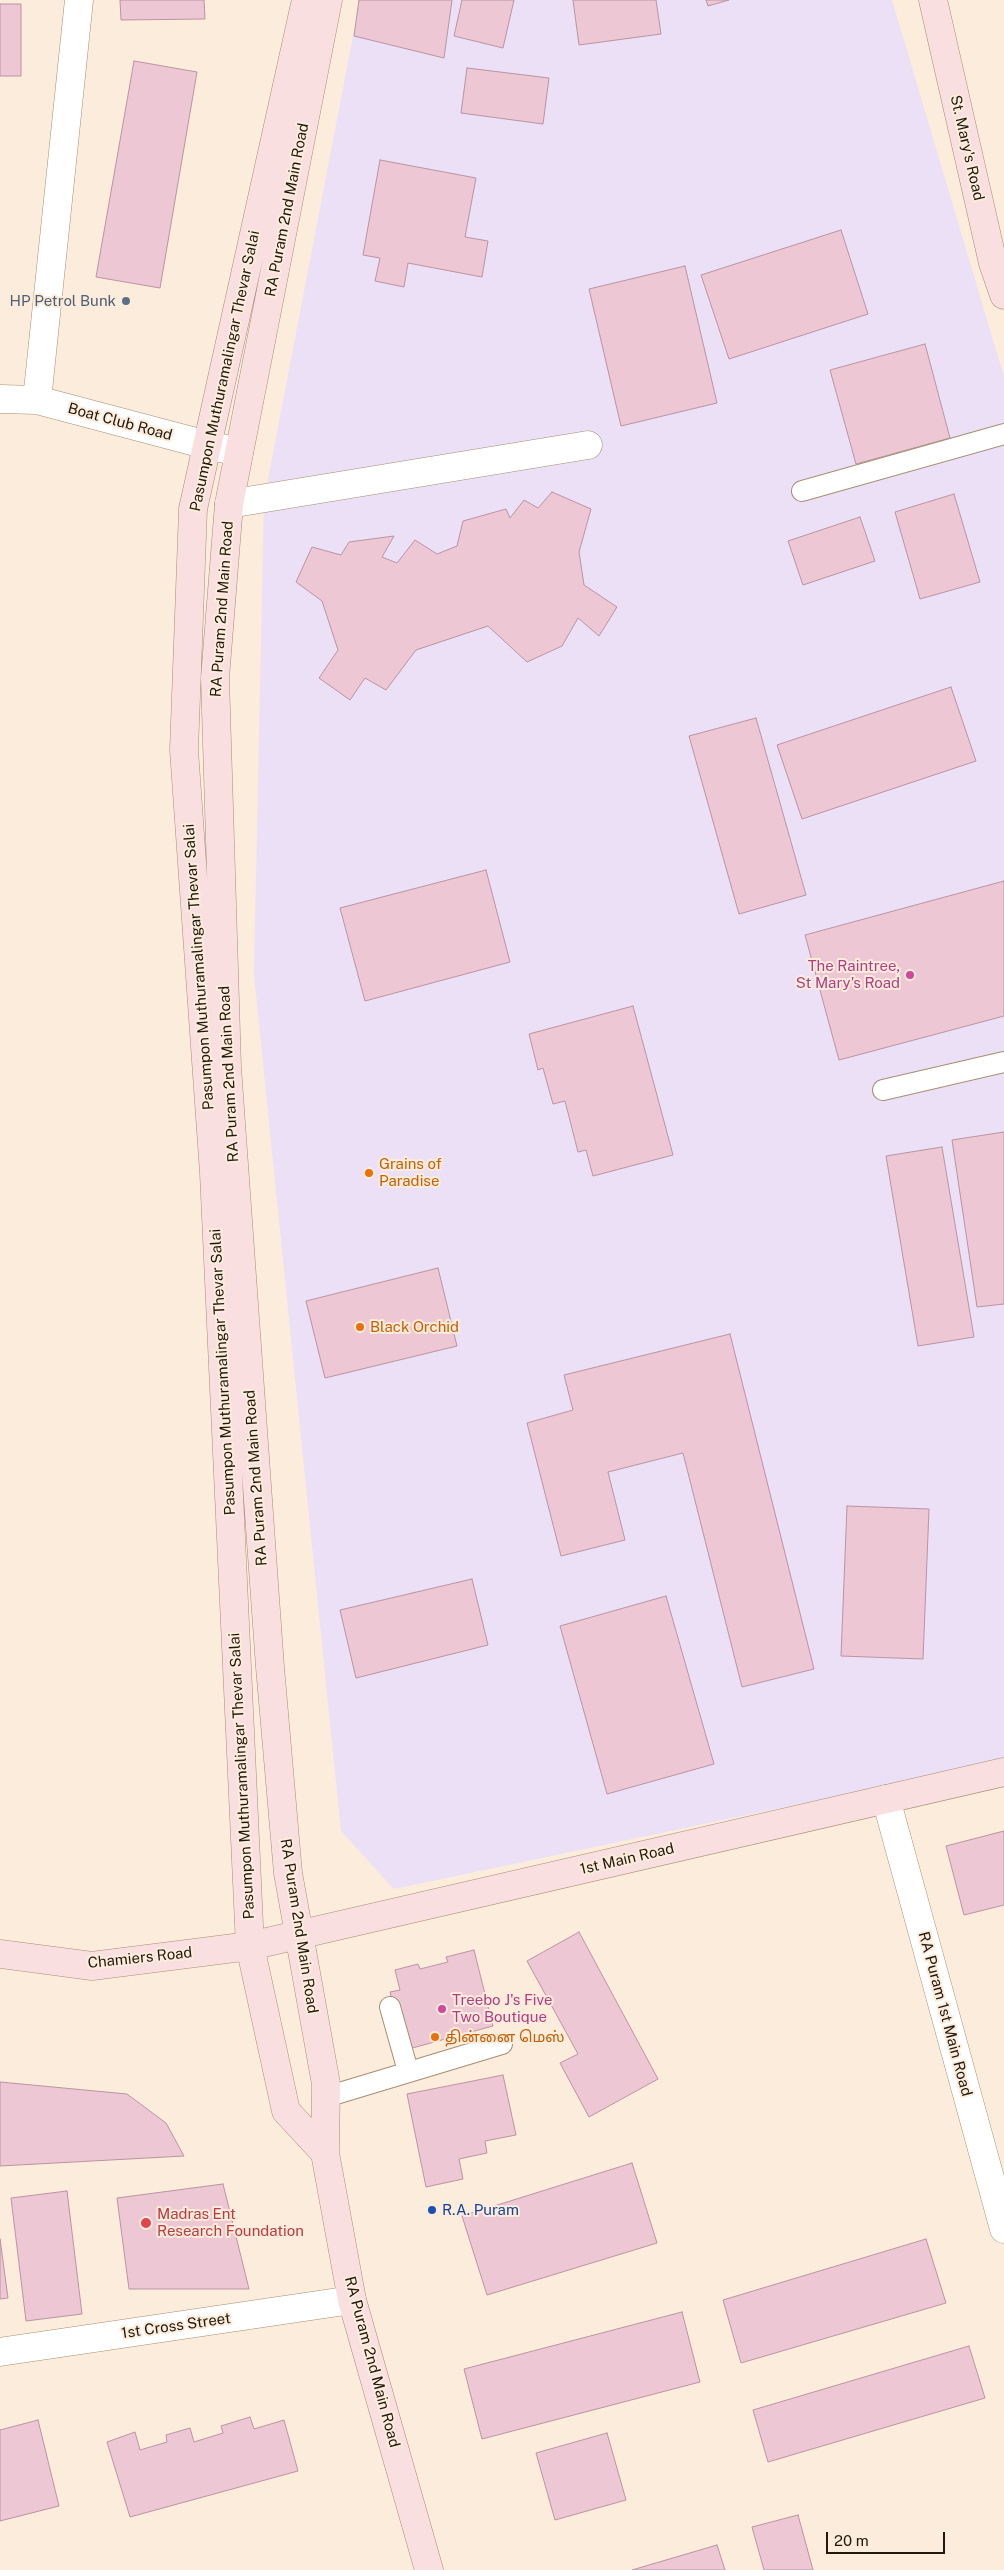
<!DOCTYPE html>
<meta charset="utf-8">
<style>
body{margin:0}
#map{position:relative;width:1004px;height:2570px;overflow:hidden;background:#fcecdb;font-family:"Public Sans",sans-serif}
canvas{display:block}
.scale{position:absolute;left:826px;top:2532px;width:119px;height:22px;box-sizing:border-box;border:2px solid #22190e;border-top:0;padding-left:6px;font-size:15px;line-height:18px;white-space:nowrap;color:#22190e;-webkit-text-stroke:4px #fcecdb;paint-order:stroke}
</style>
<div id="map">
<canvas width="1004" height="2570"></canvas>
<div class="scale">20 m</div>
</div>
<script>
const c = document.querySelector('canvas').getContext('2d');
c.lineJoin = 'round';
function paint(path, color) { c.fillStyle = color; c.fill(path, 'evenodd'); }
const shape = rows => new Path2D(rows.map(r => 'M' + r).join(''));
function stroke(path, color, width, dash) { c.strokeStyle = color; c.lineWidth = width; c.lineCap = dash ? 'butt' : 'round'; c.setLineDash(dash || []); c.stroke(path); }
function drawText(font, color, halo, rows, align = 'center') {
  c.font = font + ' "Public Sans","Noto Sans Tamil",sans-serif'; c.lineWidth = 4; c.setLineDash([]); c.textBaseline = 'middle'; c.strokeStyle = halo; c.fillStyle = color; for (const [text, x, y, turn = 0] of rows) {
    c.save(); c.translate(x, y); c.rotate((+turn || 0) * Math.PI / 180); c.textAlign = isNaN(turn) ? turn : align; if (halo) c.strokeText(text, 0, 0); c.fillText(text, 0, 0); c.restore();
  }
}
paint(shape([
 [360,0,892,0,1004,377,1004,1761,394,1889,341,1831,254,974,264,500]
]), '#ebe0f5');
const building = shape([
 [120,0,204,0,205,19,121,20,120,0],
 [359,0,452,0,444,58,354,36,359,0],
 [462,0,514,0,503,48,454,36,462,0],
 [573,0,656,0,661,34,579,45,573,0],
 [706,0,729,0,708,6,706,0],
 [0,4,21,4,21,76,0,76,0,4],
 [134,61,197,72,160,288,96,277,134,61],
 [467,68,549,78,543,124,461,113,467,68],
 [380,160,476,178,465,237,488,241,482,277,408,263,404,287,375,281,380,258,363,255,380,160],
 [841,230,868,314,729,359,701,275,841,230],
 [685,266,717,403,621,426,589,289,685,266],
 [925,344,950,438,856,464,830,370,925,344],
 [552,492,591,509,579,552,584,585,617,607,599,636,578,618,562,646,527,662,488,626,416,650,386,690,365,678,350,700,319,678,338,650,322,601,296,582,312,547,341,555,349,542,394,536,382,557,397,563,415,540,437,554,457,546,463,521,506,509,510,518,524,500,538,508,552,492],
 [954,494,980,582,920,599,895,512,954,494],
 [860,517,875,561,803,585,788,541,860,517],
 [951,687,976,761,802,819,777,745,951,687],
 [756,718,806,895,739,914,689,736,756,718],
 [486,870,510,962,365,1001,340,908,486,870],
 [1004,881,1004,1016,839,1060,805,935,1004,881],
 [633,1006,673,1155,593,1176,586,1150,578,1152,565,1101,553,1104,543,1068,538,1070,529,1034,633,1006],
 [1004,1132,1004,1304,977,1307,952,1140,1004,1132],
 [942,1147,974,1337,918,1346,886,1156,942,1147],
 [438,1268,457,1346,325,1378,306,1301,438,1268],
 [730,1334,814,1669,742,1687,683,1453,608,1472,625,1540,561,1556,527,1423,573,1410,564,1375,730,1334],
 [847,1506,929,1509,923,1659,841,1656,847,1506],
 [472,1579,488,1645,356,1678,340,1610,472,1579],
 [666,1596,714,1764,607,1794,560,1626,666,1596],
 [1004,1831,1004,1905,964,1915,946,1846,1004,1831],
 [579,1932,658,2079,589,2117,560,2063,578,2054,527,1961,579,1932],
 [474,1950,493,2026,405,2050,390,1992,400,1990,395,1970,418,1964,420,1969,448,1962,446,1957,474,1950],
 [503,2075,516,2135,485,2141,487,2153,459,2159,463,2179,426,2187,407,2094,503,2075],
 [0,2082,127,2094,166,2123,184,2156,0,2166,0,2082],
 [632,2163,657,2243,487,2295,462,2216,632,2163],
 [223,2184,249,2289,129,2289,117,2198,223,2184],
 [67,2191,82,2314,26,2321,11,2198,67,2191],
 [0,2239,8,2298,0,2299,0,2239],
 [926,2239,946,2303,741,2363,723,2300,926,2239],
 [682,2312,700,2382,482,2439,464,2369,682,2312],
 [969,2346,985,2398,768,2462,753,2410,969,2346],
 [250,2417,254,2429,284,2420,298,2471,130,2517,107,2442,135,2432,140,2450,167,2442,166,2435,190,2428,194,2442,223,2433,221,2426,250,2417],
 [38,2420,59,2506,0,2521,0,2430,38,2420],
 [607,2433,626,2500,555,2520,536,2453,607,2433],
 [798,2515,813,2570,764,2570,752,2527,798,2515],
 [717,2545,725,2570,632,2570,717,2545]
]);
paint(building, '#eec7d5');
stroke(building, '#ba94a2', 1);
const lane = shape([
 [802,491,1004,434],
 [883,1090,1004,1062],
 [390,2007,408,2071],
 [326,2097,502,2044]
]);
const street = shape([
 [0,399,37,400,207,445,239,452],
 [37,400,79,0],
 [229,504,588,445],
 [886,1799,1004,2229],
 [0,2352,352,2300]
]);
const secondary = shape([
 [306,0,193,509,184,750,214,1173,250,1946,286,2111,325,2153],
 [328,0,229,504,215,678,227,1067,270,1667,288,1873,326,2084,325,2153,352,2300,429,2570],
 [933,0,993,263,1004,295],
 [0,1954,92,1966,250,1946,1004,1772]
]);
stroke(lane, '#a68e73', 22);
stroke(street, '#a68e73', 29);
stroke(secondary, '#a68e73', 29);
stroke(lane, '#fff', 20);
stroke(street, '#fff', 28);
stroke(secondary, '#fadfe1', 28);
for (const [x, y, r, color] of [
 [126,301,5,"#5c6f8a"],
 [910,975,5,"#d1479c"],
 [369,1173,5,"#e8710a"],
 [360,1327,5,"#e8710a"],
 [442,2009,5,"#d1479c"],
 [435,2037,5,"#e8710a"],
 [432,2210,5,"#1a4fb4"],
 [146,2223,6,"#e0444e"]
]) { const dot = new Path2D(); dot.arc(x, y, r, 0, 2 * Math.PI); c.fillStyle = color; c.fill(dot); stroke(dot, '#fcecdb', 2); }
drawText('15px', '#22190e', '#fcecdb', [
 ["St. Mary's Road",967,148,77],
 ["RA Puram 2nd Main Road",287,210,-79],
 ["Pasumpon Muthuramalingar Thevar Salai",225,371,-78],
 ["Boat Club Road",120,422,15],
 ["RA Puram 2nd Main Road",222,609,-86],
 ["Pasumpon Muthuramalingar Thevar Salai",199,967,-94],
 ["RA Puram 2nd Main Road",229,1074,-93],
 ["Pasumpon Muthuramalingar Thevar Salai",223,1372,-93],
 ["RA Puram 2nd Main Road",256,1478,-94],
 ["Pasumpon Muthuramalingar Thevar Salai",242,1776,-93],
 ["1st Main Road",627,1859,-13],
 ["RA Puram 2nd Main Road",299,1926,81],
 ["Chamiers Road",140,1958,-6],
 ["RA Puram 1st Main Road",945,2014,75],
 ["1st Cross Street",176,2326,-8],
 ["RA Puram 2nd Main Road",372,2362,75]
]);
drawText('15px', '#4e5e75', '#fcecdb', [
 ["HP Petrol Bunk",116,301]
], 'right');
drawText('15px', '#b23c85', '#fcecdb', [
 ["The Raintree,",900,966],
 ["St Mary's Road",900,983],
 ["Treebo J's Five",452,2000,"left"],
 ["Two Boutique",452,2017,"left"]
], 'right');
drawText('15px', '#c56008', '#fcecdb', [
 ["Grains of",379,1164],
 ["Paradise",379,1181],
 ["Black Orchid",370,1327],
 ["தின்னை மெஸ்",445,2037]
], 'left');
drawText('15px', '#164399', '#fcecdb', [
 ["R.A. Puram",442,2210]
], 'left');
drawText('15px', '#be3a42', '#fcecdb', [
 ["Madras Ent",157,2214],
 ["Research Foundation",157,2231]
], 'left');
</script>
